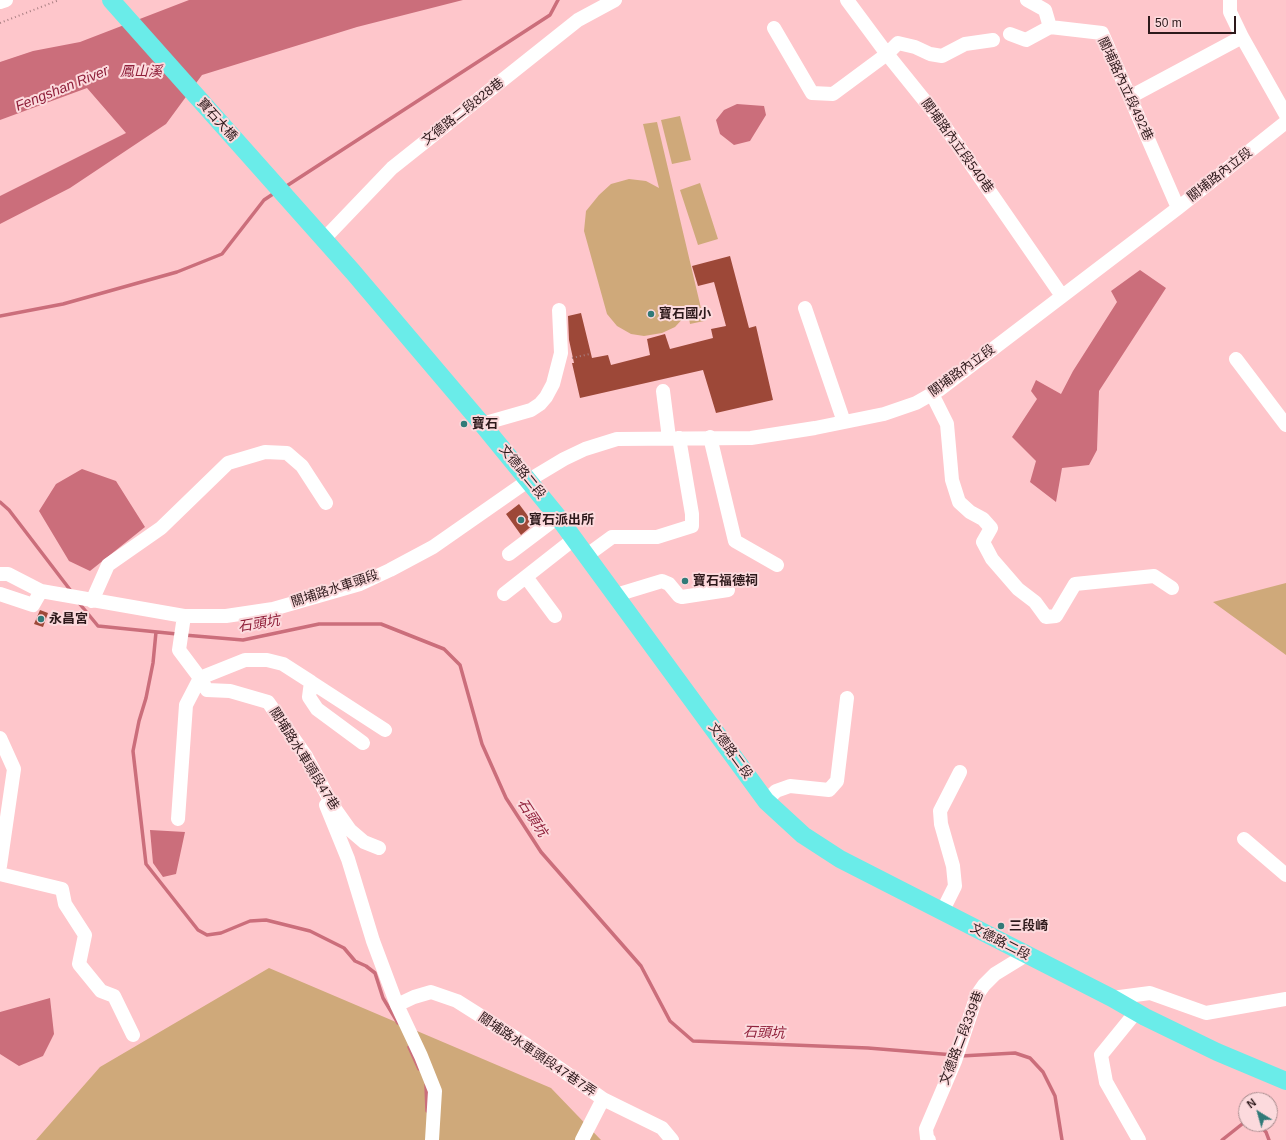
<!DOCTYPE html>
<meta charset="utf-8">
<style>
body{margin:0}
#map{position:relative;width:1286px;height:1140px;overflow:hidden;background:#fec6cb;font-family:Helvetica,sans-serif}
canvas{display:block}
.north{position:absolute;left:1238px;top:1092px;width:40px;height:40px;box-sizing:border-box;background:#fcdadd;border:1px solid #a98d8f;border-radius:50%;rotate:323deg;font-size:11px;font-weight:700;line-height:16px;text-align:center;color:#2d191b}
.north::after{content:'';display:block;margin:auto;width:14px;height:18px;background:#317a78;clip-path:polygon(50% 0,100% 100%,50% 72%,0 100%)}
.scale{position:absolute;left:1148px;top:16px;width:88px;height:18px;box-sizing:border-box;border:2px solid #2d191b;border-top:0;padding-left:5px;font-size:12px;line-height:14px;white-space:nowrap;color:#2d191b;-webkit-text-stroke:3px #fcdadd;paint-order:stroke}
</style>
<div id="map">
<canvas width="1286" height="1140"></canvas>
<div class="north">N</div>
<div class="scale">50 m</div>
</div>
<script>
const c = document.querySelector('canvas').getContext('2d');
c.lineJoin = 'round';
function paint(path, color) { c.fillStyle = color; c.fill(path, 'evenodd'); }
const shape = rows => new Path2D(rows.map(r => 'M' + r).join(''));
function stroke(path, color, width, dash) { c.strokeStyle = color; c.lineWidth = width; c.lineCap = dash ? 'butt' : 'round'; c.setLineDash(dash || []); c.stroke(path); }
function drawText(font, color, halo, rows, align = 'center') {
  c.font = font + ' Helvetica,"Noto Sans TC",sans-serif'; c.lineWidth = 4; c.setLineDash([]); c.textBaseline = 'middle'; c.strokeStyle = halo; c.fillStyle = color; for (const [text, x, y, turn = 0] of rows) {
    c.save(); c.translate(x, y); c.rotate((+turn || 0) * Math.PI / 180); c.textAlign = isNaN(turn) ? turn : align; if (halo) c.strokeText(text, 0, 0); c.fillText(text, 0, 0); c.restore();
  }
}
paint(shape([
 [680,116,691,160,672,164,661,120],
 [657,122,704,321,690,324,688,313,675,327,662,333,644,336,631,334,617,326,607,314,584,231,586,211,599,195,611,184,629,179,646,181,659,188,643,124],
 [700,183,718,239,698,245,680,190],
 [1286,583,1286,655,1213,602],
 [269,968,551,1088,601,1140,36,1140,100,1067]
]), '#cfa97a');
paint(shape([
 [189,0,463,0,357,27,202,75,166,124,70,188,0,224,0,196,126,133,87,88,0,120,0,62,33,51,80,42],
 [737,104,764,106,766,115,750,141,734,145,720,134,716,120,724,110],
 [1140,270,1166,288,1099,391,1097,450,1089,465,1062,468,1056,502,1030,482,1036,461,1012,437,1037,399,1031,391,1036,380,1061,394,1073,371,1117,302,1111,291],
 [82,469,116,481,145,527,90,571,69,561,39,511,56,484],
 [150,830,185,832,176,874,163,877,153,863],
 [50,998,54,1034,43,1056,19,1066,0,1054,0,1012]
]), '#cb6e7b');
stroke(shape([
 [285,187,550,15,558,0],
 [0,316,63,304,177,272,222,254,264,200,276,192],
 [0,502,9,510,71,591],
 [79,603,98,626,177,634],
 [156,632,153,663,146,698,139,721,133,751,146,864,198,930,207,935,221,933,250,921,266,920,310,931,344,948,355,961,366,966,375,973,383,998,398,1023],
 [184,635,243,640,319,624,381,624,444,649,460,665,482,744,506,798,541,852,641,966,670,1021,693,1041,868,1048,954,1055],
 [409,1047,419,1069],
 [961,1056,1015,1053,1030,1058,1043,1072,1055,1096,1062,1140],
 [426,1085,427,1111],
 [1257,1124,1266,1132,1269,1140],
 [1222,1140,1246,1121]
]), '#cb6e7b', 3.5);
paint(shape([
 [730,256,749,328,756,326,773,400,716,413,703,370,580,398,572,363,574,363,569,340,568,316,581,313,592,358,608,355,611,365,650,355,647,339,665,334,670,349,713,338,711,329,726,326,714,282,698,286,692,266],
 [519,504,534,524,521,535,506,514],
 [40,610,48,613,43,627,34,624]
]), '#9d4838');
stroke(shape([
 [0,23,59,0],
 [572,358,590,354]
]), '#a87f82', 2, [1, 3]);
stroke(shape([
 [847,0,887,54,941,121,1062,296],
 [1027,0,1045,10,1050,27],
 [1230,0,1230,12,1242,37,1286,115],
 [0,2,6,0],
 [774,28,812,93,833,94,887,54,898,43,915,47,930,54,942,56,965,44,993,40],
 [1010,34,1026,40,1050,27,1102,33,1178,208],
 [1130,97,1242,37],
 [324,239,392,168,578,20,615,0],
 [805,308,844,422],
 [1236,359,1286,425],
 [663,391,669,438],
 [932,394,947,424,952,480,959,502,970,512,983,519,991,528,983,542,992,559,1018,589,1035,602,1046,617,1056,616,1075,584,1154,576,1172,588],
 [482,424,531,410,540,404,546,397,553,384,561,353,559,310],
 [710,437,735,541,777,565],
 [509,554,558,517],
 [586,556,612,537,657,537,692,526,692,514,679,438],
 [0,574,8,574,41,591,184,616,226,616,273,609,360,584,390,570,433,547,529,480,564,459,585,449,617,439,751,438,815,428,884,414,916,403,939,390,1178,208,1286,122],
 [526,577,555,616],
 [0,594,33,605,41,591],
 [504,594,574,539],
 [616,595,662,581,669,584,679,596,682,597,728,590],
 [92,601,108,565,161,528,228,463,265,452,287,453,302,466,326,503],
 [311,682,385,730],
 [0,738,14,769,0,866],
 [363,743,317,709,309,697,311,682,283,664,267,660,245,660,200,678,207,690,230,691,268,702,306,756,333,806,350,830,364,842,379,848],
 [766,801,776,791,790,786,829,790,837,781,847,698],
 [326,805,348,859,373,941,397,1005,421,1056,435,1091,432,1140],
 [178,819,186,705,200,678,179,650,184,616],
 [1244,839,1286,875],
 [0,874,62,889,65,904,85,935,79,964,101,991,114,996,133,1035],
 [942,912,955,886,953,866,941,824,940,811,960,772],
 [1112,998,1150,993,1206,1013,1286,999],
 [397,1005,414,997,431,992,457,1001,525,1044,603,1099,662,1128,672,1140],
 [1136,1012,1101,1055,1106,1082,1139,1140],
 [582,1140,603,1099],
 [929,1140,927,1138,926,1129,955,1061,977,995,984,985,995,974,1026,955]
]), '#fff', 14);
stroke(shape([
 [111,0,353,272,482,424,558,517,766,801,803,835,840,859,1112,998,1145,1017,1217,1052,1286,1081]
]), '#6aece9', 18);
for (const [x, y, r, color] of [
 [651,314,4,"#317a78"],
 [464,424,4,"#317a78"],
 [521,520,4,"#317a78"],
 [685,581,4,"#317a78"],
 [41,619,4,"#317a78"],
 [1001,926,4,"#317a78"]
]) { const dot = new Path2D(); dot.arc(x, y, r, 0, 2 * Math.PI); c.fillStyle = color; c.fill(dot); stroke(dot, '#fcdadd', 1.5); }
drawText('13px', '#2d191b', '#fcdadd', [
 ["關埔路內立段492巷",1125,89,65],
 ["文德路二段828巷",463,112,-38],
 ["寶石大橋",217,120,48],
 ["關埔路內立段540巷",957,146,54],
 ["關埔路內立段",1220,175,-38],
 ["關埔路內立段",962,371,-36],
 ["文德路二段",522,472,51],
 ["關埔路水車頭段",335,589,-18],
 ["文德路二段",730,751,54],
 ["關埔路水車頭段47巷",304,759,58],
 ["文德路二段",1000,942,27],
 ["文德路二段339巷",962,1038,-69],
 ["關埔路水車頭段47巷7弄",537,1055,34]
]);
drawText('bold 13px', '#2d191b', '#fcdadd', [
 ["寶石國小",659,314],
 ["寶石",472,424],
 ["寶石派出所",529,520],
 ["寶石福德祠",693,581],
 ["永昌宮",49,619],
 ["三段崎",1009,926]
], 'left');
drawText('italic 14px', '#8f1f3a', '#fcdadd', [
 ["鳳山溪",141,72],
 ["Fengshan River",62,89,-22],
 ["石頭坑",259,624,-9],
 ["石頭坑",532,818,57],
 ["石頭坑",764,1033,2]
]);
</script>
